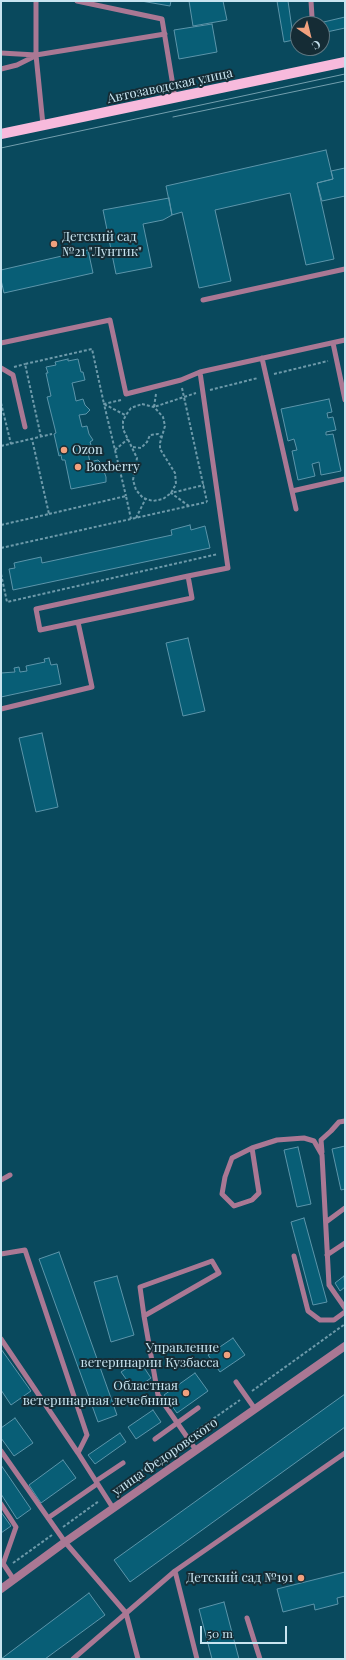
<!DOCTYPE html>
<meta charset="utf-8">
<style>
body{margin:0}
#map{position:relative;width:346px;height:1660px;overflow:hidden;background:#09495d;font-family:"Playfair Display",serif}
canvas{display:block}
.frame{position:absolute;inset:0;border:2px solid #c8e4f0;pointer-events:none}
.north{position:absolute;left:290px;top:16px;width:40px;height:40px;box-sizing:border-box;background:#152c35;border:1px solid #5d7680;border-radius:50%;rotate:145deg;font-size:11px;font-weight:700;line-height:16px;text-align:center;color:#c8e4f0}
.north::after{content:'';display:block;margin:auto;width:14px;height:18px;background:#f1a17e;clip-path:polygon(50% 0,100% 100%,50% 72%,0 100%)}
.scale{position:absolute;left:200px;top:1626px;width:87px;height:18px;box-sizing:border-box;border:2px solid #c8e4f0;border-top:0;padding-left:5px;font-size:12px;line-height:14px;white-space:nowrap;color:#c8e4f0;-webkit-text-stroke:3px #152c35;paint-order:stroke}
</style>
<div id="map">
<canvas width="346" height="1660"></canvas>
<div class="frame"></div>
<div class="north">С</div>
<div class="scale">50 m</div>
</div>
<script>
const c = document.querySelector('canvas').getContext('2d');
c.lineJoin = 'round';
function paint(path, color) { c.fillStyle = color; c.fill(path, 'evenodd'); }
const shape = rows => new Path2D(rows.map(r => 'M' + r).join(''));
function stroke(path, color, width, dash) { c.strokeStyle = color; c.lineWidth = width; c.lineCap = dash ? 'butt' : 'round'; c.setLineDash(dash || []); c.stroke(path); }
function drawText(font, color, halo, rows, align = 'center') {
  c.font = font + ' "Playfair Display",serif'; c.lineWidth = 4; c.setLineDash([]); c.textBaseline = 'middle'; c.strokeStyle = halo; c.fillStyle = color; for (const [text, x, y, turn = 0] of rows) {
    c.save(); c.translate(x, y); c.rotate((+turn || 0) * Math.PI / 180); c.textAlign = isNaN(turn) ? turn : align; if (halo) c.strokeText(text, 0, 0); c.fillText(text, 0, 0); c.restore();
  }
}
const building = shape([
 [141,1,171,1,170,6,141,1],
 [189,1,223,1,227,20,193,26,189,1],
 [277,1,288,1,292,29,298,28,298,39,284,42,277,1],
 [345,17,345,28,322,33,322,24,315,24,345,17],
 [212,24,217,52,179,59,174,30,212,24],
 [326,150,333,179,317,183,334,259,306,265,290,193,215,210,231,281,199,288,182,212,172,215,166,186,326,150],
 [345,168,345,196,322,201,317,183,333,179,331,171,345,168],
 [169,198,172,215,163,220,143,224,152,267,116,274,103,210,169,198],
 [88,250,93,273,4,293,1,280,1,270,88,250],
 [68,359,68,361,78,359,81,372,83,372,85,380,72,383,74,391,76,401,83,399,85,405,90,410,86,414,79,415,82,427,87,426,89,434,93,440,90,442,92,448,87,449,90,462,98,460,101,463,106,477,106,482,71,489,65,460,62,460,61,455,59,456,54,434,56,433,47,397,51,396,46,373,48,373,46,367,56,365,55,362,68,359],
 [329,399,332,412,327,413,328,418,333,417,336,430,326,432,326,435,333,434,341,471,321,475,319,462,312,464,315,476,298,480,292,451,297,450,294,439,288,441,281,409,329,399],
 [190,525,191,530,205,526,210,548,13,590,9,569,15,568,14,563,41,557,42,563,172,535,171,530,190,525],
 [188,638,205,711,183,716,166,643,188,638],
 [49,658,51,665,57,664,61,684,1,697,1,673,15,672,14,668,19,667,20,672,27,671,26,666,45,662,44,659,49,658],
 [42,733,58,807,36,812,19,738,42,733],
 [345,1146,345,1189,341,1190,332,1149,345,1146],
 [298,1147,311,1204,297,1207,284,1150,298,1147],
 [304,1218,327,1302,313,1305,291,1222,304,1218],
 [59,1252,117,1415,98,1422,39,1259,59,1252],
 [117,1276,134,1335,111,1342,94,1282,117,1276],
 [344,1276,345,1287,340,1291,335,1283,344,1276],
 [233,1338,245,1355,220,1372,208,1355,233,1338],
 [1,1349,31,1391,11,1405,1,1390,1,1349],
 [139,1360,151,1378,134,1390,121,1372,139,1360],
 [195,1373,208,1391,177,1413,164,1395,195,1373],
 [345,1394,345,1427,130,1582,114,1560,345,1394],
 [153,1410,161,1422,136,1439,128,1427,153,1410],
 [15,1418,33,1443,14,1456,1,1438,1,1428,15,1418],
 [120,1433,126,1442,95,1464,88,1455,120,1433],
 [63,1460,76,1478,41,1503,29,1485,63,1460],
 [1,1465,31,1509,17,1519,1,1494,1,1465],
 [1,1512,11,1526,1,1533,1,1512],
 [345,1572,345,1596,337,1598,338,1604,315,1610,314,1604,283,1612,277,1589,345,1572],
 [89,1593,105,1615,45,1659,1,1659,89,1593],
 [224,1602,239,1659,212,1659,199,1609,224,1602]
]);
paint(building, '#085e76');
stroke(building, '#5c95aa', 1);
stroke(shape([
 [14,367,25,364],
 [274,374,328,361],
 [182,388,207,502],
 [210,390,258,378],
 [156,394,154,407,196,393],
 [121,400,104,404,126,496],
 [1,403,11,444],
 [142,404,154,407,163,417,165,426,160,443,160,449,175,473,176,484,171,493,163,499,153,501,143,498,136,490,133,480,137,458,123,429,123,421,126,415,131,408,142,404],
 [41,437,25,364,92,349,104,404,125,415],
 [1,446,52,434],
 [133,447,141,448,147,442,150,435,158,434,161,437],
 [115,450,128,439],
 [1,490,1,491],
 [189,506,171,493,204,485],
 [49,514,126,496,131,519],
 [136,518,146,498],
 [1,525,49,514,32,439],
 [1,548,207,502],
 [1,574,7,602,218,554],
 [252,1391,345,1324],
 [193,1433,240,1400],
 [112,1492,182,1442],
 [63,1527,99,1501],
 [13,1563,52,1535]
]), '#6d9aaa', 2, [3, 2]);
stroke(shape([
 [36,1,36,55,43,125],
 [77,1,162,19,175,98],
 [311,1,312,17],
 [1,53,36,55,165,34],
 [1,69,17,65,35,56],
 [203,300,345,269],
 [1,343,110,320,126,394,181,380,200,372,345,340],
 [333,343,345,400],
 [262,358,296,509],
 [1,368,13,375,25,427],
 [292,491,345,479],
 [188,576,192,598,40,630,36,609,188,576,228,568,200,372],
 [1,709,92,687,78,622],
 [252,1148,259,1193,252,1200,234,1206,222,1194,225,1177,232,1158,252,1148,277,1140,304,1138,314,1141,322,1155,329,1285,345,1308],
 [322,1152,321,1140,331,1131,339,1122,345,1121],
 [1,1180,10,1175],
 [326,1222,345,1208],
 [1,1254,25,1250,87,1435,78,1453],
 [327,1255,345,1243],
 [294,1256,308,1311,320,1320,334,1320,345,1312],
 [144,1316,219,1273,212,1261,140,1287,144,1316,158,1395,196,1450],
 [1,1339,78,1453,113,1508],
 [236,1382,255,1409],
 [155,1439,198,1408],
 [1,1451,65,1542,126,1613,138,1659],
 [96,1481,123,1463],
 [1,1504,16,1527,3,1564],
 [48,1518,97,1484],
 [2,1562,14,1580],
 [175,1571,197,1659],
 [247,1618,260,1659],
 [73,1659,175,1571,345,1453]
]), '#aa7894', 5);
stroke(shape([
 [1,1589,65,1542,345,1346]
]), '#aa7894', 8);
stroke(shape([
 [1,134,345,62]
]), '#f7badc', 10);
stroke(shape([
 [173,117,345,81],
 [1,148,345,74]
]), '#739fae', 1);
for (const [x, y, r, color] of [
 [54,244,4,"#f1a17e"],
 [64,450,4,"#f1a17e"],
 [78,467,4,"#f1a17e"],
 [227,1355,4,"#f1a17e"],
 [186,1393,4,"#f1a17e"],
 [301,1578,4,"#f1a17e"]
]) { const dot = new Path2D(); dot.arc(x, y, r, 0, 2 * Math.PI); c.fillStyle = color; c.fill(dot); stroke(dot, '#152c35', 1.5); }
drawText('13px', '#c8e4f0', '#152c35', [
 ["Автозаводская улица",170,86,-12],
 ["улица Федоровского",165,1457,-35]
]);
drawText('13px', '#c8e4f0', '#152c35', [
 ["Детский сад",62,237],
 ["№21 \"Лунтик\"",62,252],
 ["Ozon",72,450],
 ["Boxberry",86,467],
 ["Управление",219,1348,"right"],
 ["ветеринарии Кузбасса",219,1363,"right"],
 ["Областная",178,1386,"right"],
 ["ветеринарная лечебница",178,1401,"right"],
 ["Детский сад №191",293,1578,"right"]
], 'left');
</script>
